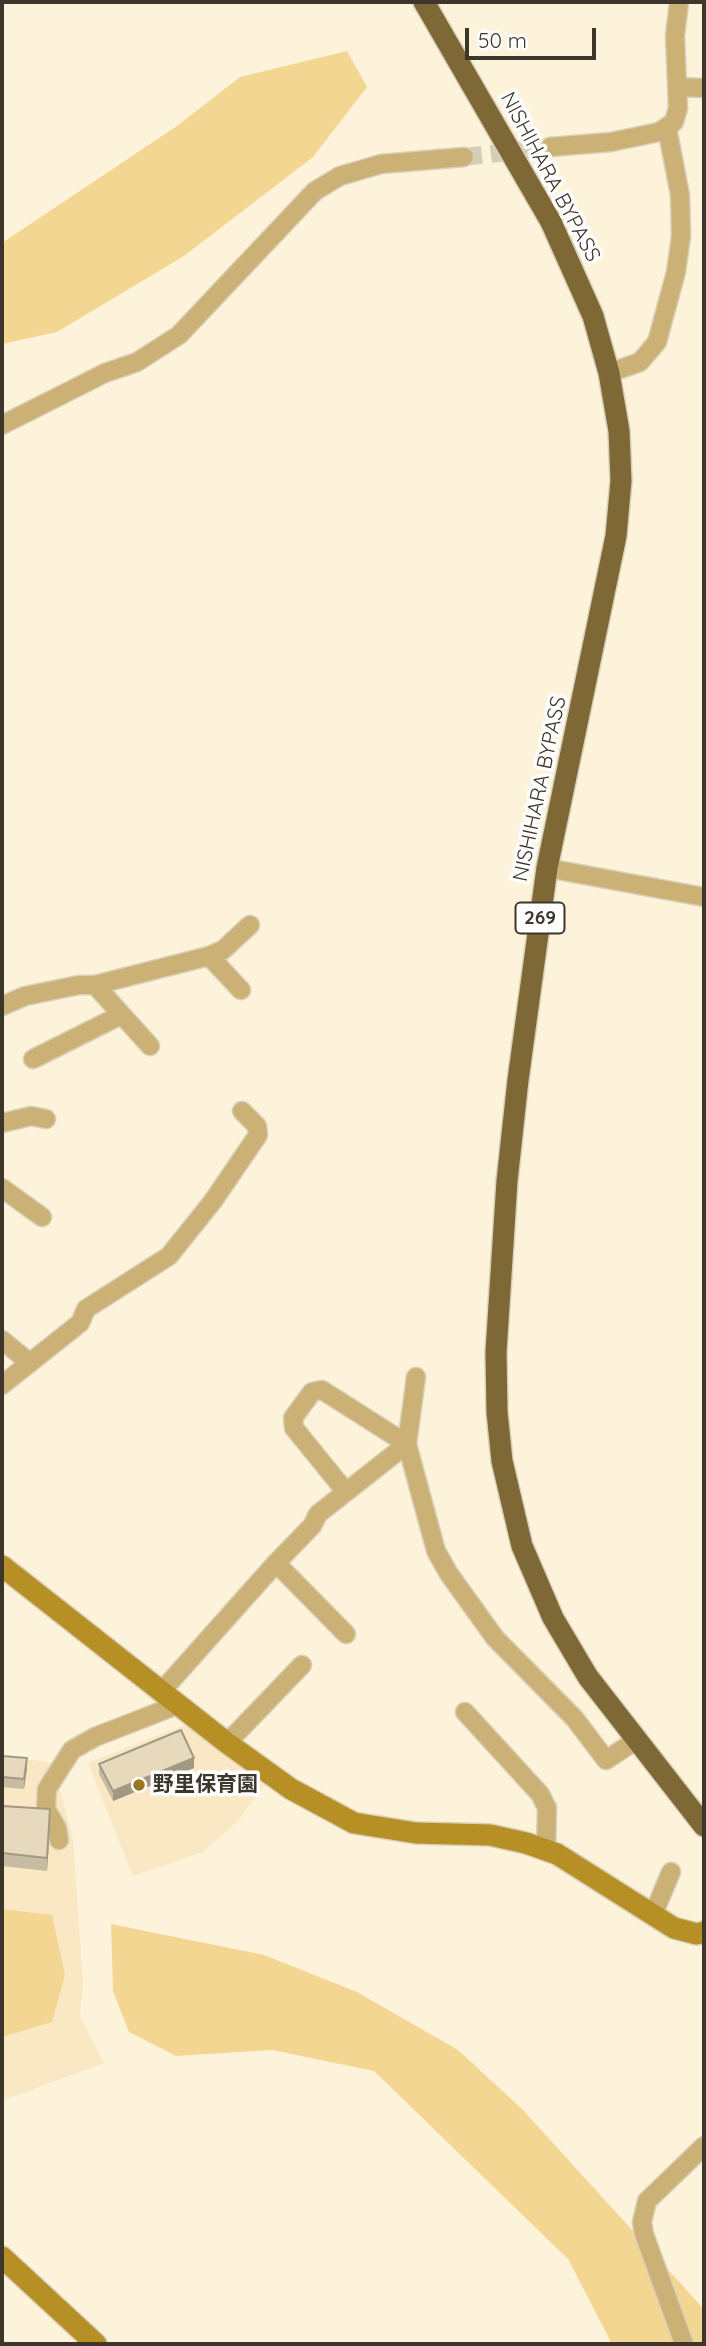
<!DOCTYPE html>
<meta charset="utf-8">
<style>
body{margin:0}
#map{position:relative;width:706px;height:2346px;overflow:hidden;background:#fdf3db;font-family:Quicksand,sans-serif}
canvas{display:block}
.frame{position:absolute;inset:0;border:4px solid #3c362b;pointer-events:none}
.scale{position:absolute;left:465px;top:28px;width:131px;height:32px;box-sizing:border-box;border:4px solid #3c362b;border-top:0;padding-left:9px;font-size:21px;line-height:24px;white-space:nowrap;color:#3c362b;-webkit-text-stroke:5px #fff;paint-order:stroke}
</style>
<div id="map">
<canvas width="706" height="2346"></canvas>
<div class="frame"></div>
<div class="scale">50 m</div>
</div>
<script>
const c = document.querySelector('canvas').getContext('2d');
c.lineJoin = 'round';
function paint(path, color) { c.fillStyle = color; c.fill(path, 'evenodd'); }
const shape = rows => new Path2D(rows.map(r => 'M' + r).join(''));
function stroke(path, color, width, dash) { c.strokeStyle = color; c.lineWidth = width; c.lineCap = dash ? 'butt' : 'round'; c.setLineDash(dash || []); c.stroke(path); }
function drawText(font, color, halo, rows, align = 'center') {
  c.font = font + ' Quicksand,"Noto Sans JP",sans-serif'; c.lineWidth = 7; c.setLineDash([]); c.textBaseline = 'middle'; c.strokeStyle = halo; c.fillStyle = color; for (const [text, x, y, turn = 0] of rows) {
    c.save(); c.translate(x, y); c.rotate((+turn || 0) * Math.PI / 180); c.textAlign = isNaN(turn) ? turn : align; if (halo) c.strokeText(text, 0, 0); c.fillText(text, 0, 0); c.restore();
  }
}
paint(shape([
 [187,1724,264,1786,238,1821,203,1852,133,1876,88,1763],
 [2,1756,53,1763,73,1839,83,1983,80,2016,104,2063,2,2101]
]), '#f9e8c3');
paint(shape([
 [347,51,367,87,313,157,184,256,57,332,2,344,2,243,177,126,240,77],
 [2,1909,52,1915,65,1975,52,2022,2,2037],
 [111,1924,264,1955,357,1992,458,2050,523,2110,701,2306,704,2313,704,2344,612,2344,568,2259,374,2071,272,2050,176,2056,129,2032,113,1991]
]), '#f4d693');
stroke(shape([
 [464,157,550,147]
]), '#d6cdb8', 18, [18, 9]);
const street = shape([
 [677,87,704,88],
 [550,147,611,142,659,132,674,122,678,108,675,36,679,2],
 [609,373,640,362,657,342,676,272,681,236,680,195,667,128],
 [2,425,105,373,137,362,179,335,315,191,340,176,381,164,464,157],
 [547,868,704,897],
 [209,956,223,950,250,925],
 [95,985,209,956,241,990],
 [2,1006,25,996,79,985,95,985,150,1046],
 [33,1059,121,1015],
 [2,1123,31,1116,46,1119],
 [2,1188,42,1217],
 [2,1340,30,1363],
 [416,1377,407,1444,436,1551,449,1574,495,1638,575,1719,606,1760,635,1741],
 [2,1385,80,1323,86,1309,169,1256,213,1201,258,1135,257,1126,242,1111],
 [276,1563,312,1526,318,1514,346,1492,407,1444,322,1390,312,1392,293,1418,294,1428,346,1492],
 [161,1692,276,1563,346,1634],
 [465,1712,540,1794,547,1808,546,1850],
 [227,1743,302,1665],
 [59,1840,57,1828,46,1809,47,1789,72,1750,95,1737,177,1705],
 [653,1915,671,1872],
 [684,2344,644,2234,642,2222,647,2201,704,2146]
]);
const secondary = shape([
 [2,1566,227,1743,291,1789,354,1823,416,1833,490,1835,526,1843,557,1854,674,1928,697,1934,704,1932],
 [2,2257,96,2344]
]);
const highway = shape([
 [424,2,551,222,593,316,609,373,619,431,621,481,616,536,547,868,518,1080,507,1181,496,1352,497,1412,502,1461,522,1546,553,1618,588,1677,704,1826]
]);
stroke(street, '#dad1bb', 21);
stroke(secondary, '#dad1bb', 24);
stroke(highway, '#dad1bb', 24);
stroke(street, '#cbb176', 18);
stroke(secondary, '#b68f25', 21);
stroke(highway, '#7e6936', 21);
paint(shape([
 [2,1756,27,1768,24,1789,2,1787],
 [99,1764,194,1768,113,1801,99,1774],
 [2,1806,50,1822,47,1871,2,1866]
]), '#c7bba2');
paint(shape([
 [27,1758,27,1768,24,1789,24,1779],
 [194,1758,194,1768,113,1801,113,1791],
 [50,1809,50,1822,47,1871,47,1858]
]), '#a29984');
const building = shape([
 [181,1730,194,1758,113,1791,99,1764,181,1730],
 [2,1756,27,1758,24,1779,2,1777,2,1756],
 [2,1806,50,1809,47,1858,2,1853,2,1806]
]);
paint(building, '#e7dabc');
stroke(building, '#a29984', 2);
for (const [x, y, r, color] of [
 [139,1785,7,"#997822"]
]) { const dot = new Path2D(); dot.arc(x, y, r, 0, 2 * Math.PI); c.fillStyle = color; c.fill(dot); stroke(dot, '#fff', 2.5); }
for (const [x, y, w] of [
 [540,918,49]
]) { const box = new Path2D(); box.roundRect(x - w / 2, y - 15.5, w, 31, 5); c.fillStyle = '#fff'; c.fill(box); stroke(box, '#3c362b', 2); }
drawText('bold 19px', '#3c362b', null, [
 ["269",540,918]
]);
drawText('21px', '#3c362b', '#fff', [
 ["NISHIHARA BYPASS",550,177,62],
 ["NISHIHARA BYPASS",540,789,-78]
]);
drawText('bold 21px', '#3c362b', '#fff', [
 ["野里保育園",153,1785]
], 'left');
</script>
